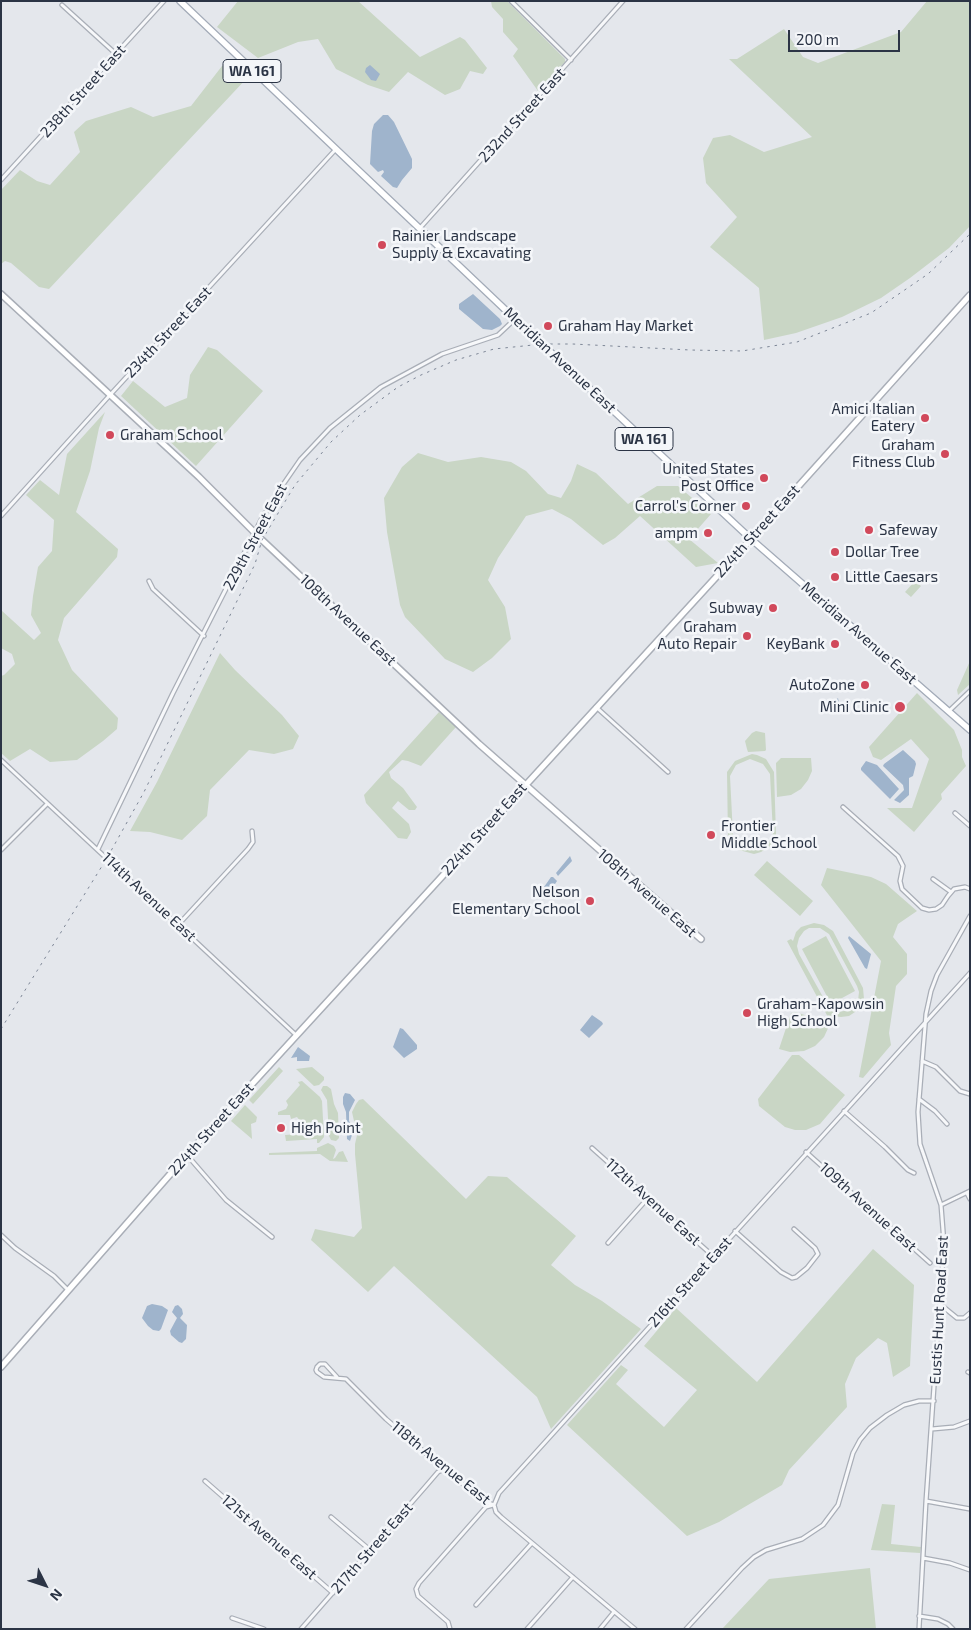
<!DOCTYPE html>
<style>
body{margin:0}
#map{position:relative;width:971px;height:1630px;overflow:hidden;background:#e4e7ec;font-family:"Exo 2",sans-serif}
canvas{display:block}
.frame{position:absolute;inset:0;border:2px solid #2b3445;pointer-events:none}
.north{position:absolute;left:20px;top:1560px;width:50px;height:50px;-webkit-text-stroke:4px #f4f6f9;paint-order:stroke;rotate:131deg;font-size:14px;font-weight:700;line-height:20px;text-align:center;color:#2b3445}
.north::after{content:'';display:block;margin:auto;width:18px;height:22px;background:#2b3445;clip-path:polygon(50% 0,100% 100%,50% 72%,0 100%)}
.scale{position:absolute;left:788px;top:30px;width:112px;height:22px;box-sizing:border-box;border:2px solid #2b3445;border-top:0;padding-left:6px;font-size:15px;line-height:18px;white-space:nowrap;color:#2b3445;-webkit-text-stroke:4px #f4f6f9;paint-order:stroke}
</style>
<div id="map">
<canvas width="971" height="1630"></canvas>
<div class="frame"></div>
<div class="north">N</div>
<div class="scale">200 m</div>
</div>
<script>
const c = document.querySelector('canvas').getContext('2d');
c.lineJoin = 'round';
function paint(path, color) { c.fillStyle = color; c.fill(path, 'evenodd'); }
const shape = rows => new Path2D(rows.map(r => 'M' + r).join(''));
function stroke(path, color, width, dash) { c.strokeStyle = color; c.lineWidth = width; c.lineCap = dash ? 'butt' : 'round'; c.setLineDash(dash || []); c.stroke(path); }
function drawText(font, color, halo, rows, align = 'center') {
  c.font = font + ' "Exo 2",sans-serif'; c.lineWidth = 5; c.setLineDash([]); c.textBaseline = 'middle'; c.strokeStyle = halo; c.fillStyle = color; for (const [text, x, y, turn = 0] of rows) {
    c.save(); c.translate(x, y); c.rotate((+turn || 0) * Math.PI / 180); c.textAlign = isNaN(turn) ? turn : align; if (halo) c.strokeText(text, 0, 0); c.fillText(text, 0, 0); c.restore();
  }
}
paint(shape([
 [238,1,358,1,420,57,460,37,465,40,487,68,483,74,470,71,460,89,445,95,408,72,389,92,368,85,336,69,318,39,298,42,258,58,217,27],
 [491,1,507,1,565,59,565,62,538,91,513,56,518,49,503,32,503,19,492,7],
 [927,1,970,1,970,226,949,248,910,278,881,298,842,317,796,333,764,340,759,288,710,247,737,217,706,183,703,158,713,138,730,135,764,152,812,137,729,59,737,59,784,29,803,57,818,63,901,32],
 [236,63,247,78,49,289,39,287,11,263,5,261,1,264,1,190,20,170,37,181,50,185,80,152,74,132,86,121,131,107,153,117,191,106,222,66],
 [208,347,217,350,263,391,196,466,121,396,133,381,165,407,187,398,190,375],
 [105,412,99,428,90,471,76,512,118,549,117,557,64,618,58,640,72,670,118,718,117,729,103,741,77,760,50,762,30,749,10,761,1,753,1,676,4,675,15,664,12,654,1,648,1,610,34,640,41,633,31,615,33,596,38,567,52,551,54,520,26,495,40,480,59,495,67,454],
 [418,453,448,462,481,457,511,462,526,471,548,494,561,498,571,481,577,464,596,473,628,504,657,486,678,486,711,514,689,539,718,563,696,567,640,516,615,538,603,545,571,519,552,509,526,516,498,558,488,580,505,607,511,639,492,658,473,672,445,659,405,617,400,605,387,532,384,498,402,467],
 [915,581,921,586,911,597,905,592],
 [220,653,235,670,282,715,299,736,293,749,274,754,249,750,210,790,207,816,182,840,150,832,130,831,157,782],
 [970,661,970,684,958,695,957,690],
 [917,693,954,730,962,750,962,757,966,766,941,794,942,799,914,832,887,808,912,808,929,759,911,739,881,760,873,757,869,747],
 [439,712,456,727,421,766,408,761,402,760,389,772,391,778,403,788,417,807,415,810,409,810,398,801,392,808,409,824,411,832,407,839,398,838,366,803,364,795],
 [756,731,765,733,766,750,765,751,748,752,747,749,745,741,752,733],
 [752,754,757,755,766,759,774,772,776,835,771,846,761,852,754,854,739,850,728,838,727,772,735,761],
 [750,759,763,764,770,774,773,834,768,843,763,846,753,850,748,850,738,844,733,835,730,776,736,765],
 [781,758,811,758,812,771,808,780,801,789,791,795,777,797,776,763],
 [767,861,813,901,800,916,754,875],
 [827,868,871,877,886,884,917,911,898,924,893,937,907,954,907,974,896,986,889,1033,891,1045,863,1078,859,1077,881,961,821,885],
 [561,888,572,892,570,898,558,896],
 [814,923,824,925,833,931,863,988,864,999,861,1006,855,1012,849,1016,841,1017,833,1016,829,1019,787,941,791,939,793,941,796,932,801,927],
 [809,928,820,928,829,934,857,986,859,992,858,1001,850,1010,838,1012,828,1006,799,954,797,946,799,938,804,931],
 [826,936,855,991,831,1004,802,949],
 [796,1012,830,1024,824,1037,815,1046,804,1051,790,1052,779,1049,791,1013],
 [792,1055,799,1055,845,1095,820,1124,806,1130,795,1130,785,1127,759,1106,758,1099],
 [279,1067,283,1071,253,1104,249,1100],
 [312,1067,324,1077,324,1080,319,1085,314,1086,296,1069],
 [302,1081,320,1097,322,1101,324,1137,319,1143,317,1143,317,1139,286,1141,285,1135,298,1134,298,1130,300,1130,300,1121,297,1117,291,1119,290,1115,278,1115,278,1112,286,1109,288,1105,286,1101,300,1085,298,1082],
 [323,1086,327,1086,331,1089,334,1104,338,1113,339,1138,336,1141,331,1140,329,1136,327,1100,321,1090],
 [363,1099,466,1199,488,1176,507,1177,576,1236,551,1265,575,1285,602,1301,641,1329,551,1429,537,1397,394,1266,368,1292,311,1240,315,1229,354,1237,362,1228,355,1154,355,1144,358,1131,354,1121,352,1112,356,1104,359,1100],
 [245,1105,257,1117,256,1122,251,1124,252,1139,231,1121],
 [328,1143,334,1146,336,1150,333,1159,335,1158,339,1152,343,1151,348,1162,330,1161,320,1154,269,1155,269,1153,317,1151,317,1148],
 [873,1249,914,1285,910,1366,893,1377,887,1343,878,1338,856,1358,845,1384,847,1407,789,1470,782,1485,719,1522,687,1536,567,1425,621,1365,628,1370,616,1384,664,1427,697,1390,644,1346,676,1308,757,1382],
 [882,1504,895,1505,891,1544,921,1547,920,1553,871,1550],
 [870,1568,876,1629,722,1629,769,1579]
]), '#c9d6c5');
paint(shape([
 [370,65,380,74,376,81,371,80,365,72,366,68],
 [383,115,388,115,394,122,412,159,412,168,402,180,397,188,393,187,381,176,384,172,383,170,378,172,370,164,372,131,374,124],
 [473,294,500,319,502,324,500,326,492,330,483,329,459,309,459,304],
 [838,698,839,703,844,705,838,712,830,706],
 [903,750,915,761,916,764,913,776,909,778,909,795,900,803,894,800,904,790,903,785,883,766,884,764],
 [866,761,877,765,899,789,890,799,861,770,861,768],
 [570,856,572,861,558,876,556,873],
 [551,877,553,877,557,881,553,887,554,891,551,894,545,890,544,887],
 [849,936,871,954,867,969,865,968,848,938],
 [592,1015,602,1022,603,1024,589,1038,580,1030],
 [400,1028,403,1029,417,1045,417,1049,404,1058,393,1047],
 [298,1047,310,1056,309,1061,297,1061,297,1057,291,1058],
 [345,1093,350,1094,355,1100,349,1112,349,1121,354,1129,350,1141,347,1139,346,1112,343,1104,343,1097],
 [152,1304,162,1306,168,1310,161,1329,159,1331,153,1330,148,1326,142,1318,147,1306],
 [178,1305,182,1309,183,1314,180,1318,187,1325,186,1339,182,1343,179,1342,171,1335,170,1331,177,1318,172,1312,175,1306]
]), '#9fb4cc');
const street = shape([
 [511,1,571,60],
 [62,5,116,54],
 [1,180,164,1],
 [420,228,623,1],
 [1,516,110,395,336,149],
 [149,581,153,589,204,636],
 [596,707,668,772],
 [949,711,970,691],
 [1,760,296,1035],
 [843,807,898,856,903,866,900,881,902,889,922,908,929,910,936,909,942,905,948,896,954,889,965,887,970,889],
 [955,813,970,826],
 [98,849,173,693,261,520,280,489,300,460,330,428,381,387,442,354,498,335,515,319],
 [1,850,47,804],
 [933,879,951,892],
 [178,925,248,849,253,842,252,831],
 [922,1061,936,1067,960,1091,970,1094],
 [919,1099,935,1111,947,1124],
 [844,1111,885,1147,908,1170,914,1173],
 [592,1148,713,1256],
 [806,1152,930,1263],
 [187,1155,226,1200,272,1237],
 [967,1193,970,1199],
 [941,1205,970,1191],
 [735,1231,781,1272,792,1278,796,1277,807,1268,818,1254,815,1248,794,1229],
 [1,1235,15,1248,54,1276,68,1290],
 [608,1243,648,1198],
 [941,1305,957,1318,964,1318,970,1313],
 [968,1372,970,1373],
 [337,1377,325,1364,320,1364,317,1367,316,1370,317,1372,324,1377,346,1379,386,1419,444,1469,451,1474,483,1501,494,1505],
 [932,1429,954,1427,970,1421],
 [205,1481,333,1593],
 [926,1501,970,1509],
 [494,1505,499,1493,970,973],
 [494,1505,496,1512,501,1517,635,1629],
 [331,1517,370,1550],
 [923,1558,950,1563,970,1570],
 [476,1605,532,1543],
 [919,1616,938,1619,948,1624,953,1629],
 [232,1618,264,1629],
 [301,1629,426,1486,438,1472,444,1469],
 [450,1629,448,1622,418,1596,416,1589,419,1583,486,1507,493,1505],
 [527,1629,573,1577],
 [600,1629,614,1612],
 [686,1629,742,1568,754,1557,766,1550,802,1539,823,1525,838,1505,853,1453,860,1440,870,1428,887,1415,904,1405,919,1401,934,1401],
 [919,1629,926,1501,944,1243,941,1205,920,1144,918,1112,926,1014,931,991,937,975,970,916]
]);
const secondary = shape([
 [1,294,199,477,262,540,479,744,701,939],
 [1,1367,187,1155,751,539,970,295]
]);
const primary = shape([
 [180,1,515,319,751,539,970,730]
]);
stroke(street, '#a9aeb7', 5.5);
stroke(secondary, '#a9aeb7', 8);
stroke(primary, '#a3abb8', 8);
stroke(street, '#f7f8fa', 3);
stroke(secondary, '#fff', 5);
stroke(primary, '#fff', 5.5);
stroke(shape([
 [1,1029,107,858,144,792,255,564,262,540,295,485,331,442,360,415,398,387,421,375,456,360,494,349,543,344,573,344,690,350,742,351,797,342,871,313,928,274,970,234]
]), '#7d8696', 1, [2.5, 5]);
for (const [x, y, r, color] of [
 [382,245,5,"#d1495b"],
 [548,326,5,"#d1495b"],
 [925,418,5,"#d1495b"],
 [110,435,5,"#d1495b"],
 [945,454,5,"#d1495b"],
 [764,478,5,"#d1495b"],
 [746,506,5,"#d1495b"],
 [869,530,5,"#d1495b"],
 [708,533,5,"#d1495b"],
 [835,552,5,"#d1495b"],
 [835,577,5,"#d1495b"],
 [773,608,5,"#d1495b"],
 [747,636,5,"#d1495b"],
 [835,644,5,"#d1495b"],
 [865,685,5,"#d1495b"],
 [900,707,6,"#d1495b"],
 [711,835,5,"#d1495b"],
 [590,901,5,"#d1495b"],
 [747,1013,5,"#d1495b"],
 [281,1128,5,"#d1495b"]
]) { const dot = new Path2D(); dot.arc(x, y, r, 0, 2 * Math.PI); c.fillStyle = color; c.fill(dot); stroke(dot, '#f4f6f9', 2); }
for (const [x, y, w] of [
 [252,71,58],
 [644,439,58]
]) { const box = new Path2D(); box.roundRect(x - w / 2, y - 11.5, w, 23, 4); c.fillStyle = '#f4f6f9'; c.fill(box); stroke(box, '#2b3445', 1); }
drawText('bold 14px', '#2b3445', null, [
 ["WA 161",252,71],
 ["WA 161",644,439]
]);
drawText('15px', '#2b3445', '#f4f6f9', [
 ["238th Street East",83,91,-48],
 ["232nd Street East",522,115,-48],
 ["234th Street East",168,332,-47],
 ["Meridian Avenue East",560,360,43],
 ["224th Street East",757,531,-48],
 ["229th Street East",255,537,-62],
 ["108th Avenue East",348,620,43],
 ["Meridian Avenue East",859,633,41],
 ["224th Street East",484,829,-48],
 ["108th Avenue East",647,893,41],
 ["114th Avenue East",149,897,43],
 ["224th Street East",211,1129,-48],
 ["112th Avenue East",653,1202,42],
 ["109th Avenue East",868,1207,42],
 ["216th Street East",690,1282,-48],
 ["Eustis Hunt Road East",939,1310,-87],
 ["118th Avenue East",441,1463,39],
 ["121st Avenue East",269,1537,41],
 ["217th Street East",372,1548,-49]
]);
drawText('15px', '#2b3445', '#f4f6f9', [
 ["Rainier Landscape",392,236,"left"],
 ["Supply & Excavating",392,253,"left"],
 ["Graham Hay Market",558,326,"left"],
 ["Amici Italian",915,409],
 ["Eatery",915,426],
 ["Graham School",120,435,"left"],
 ["Graham",935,445],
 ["Fitness Club",935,462],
 ["United States",754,469],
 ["Post Office",754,486],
 ["Carrol's Corner",736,506],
 ["Safeway",879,530,"left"],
 ["ampm",698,533],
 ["Dollar Tree",845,552,"left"],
 ["Little Caesars",845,577,"left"],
 ["Subway",763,608],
 ["Graham",737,627],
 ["Auto Repair",737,644],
 ["KeyBank",825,644],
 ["AutoZone",855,685],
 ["Mini Clinic",889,707],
 ["Frontier",721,826,"left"],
 ["Middle School",721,843,"left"],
 ["Nelson",580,892],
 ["Elementary School",580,909],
 ["Graham-Kapowsin",757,1004,"left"],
 ["High School",757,1021,"left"],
 ["High Point",291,1128,"left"]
], 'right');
</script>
